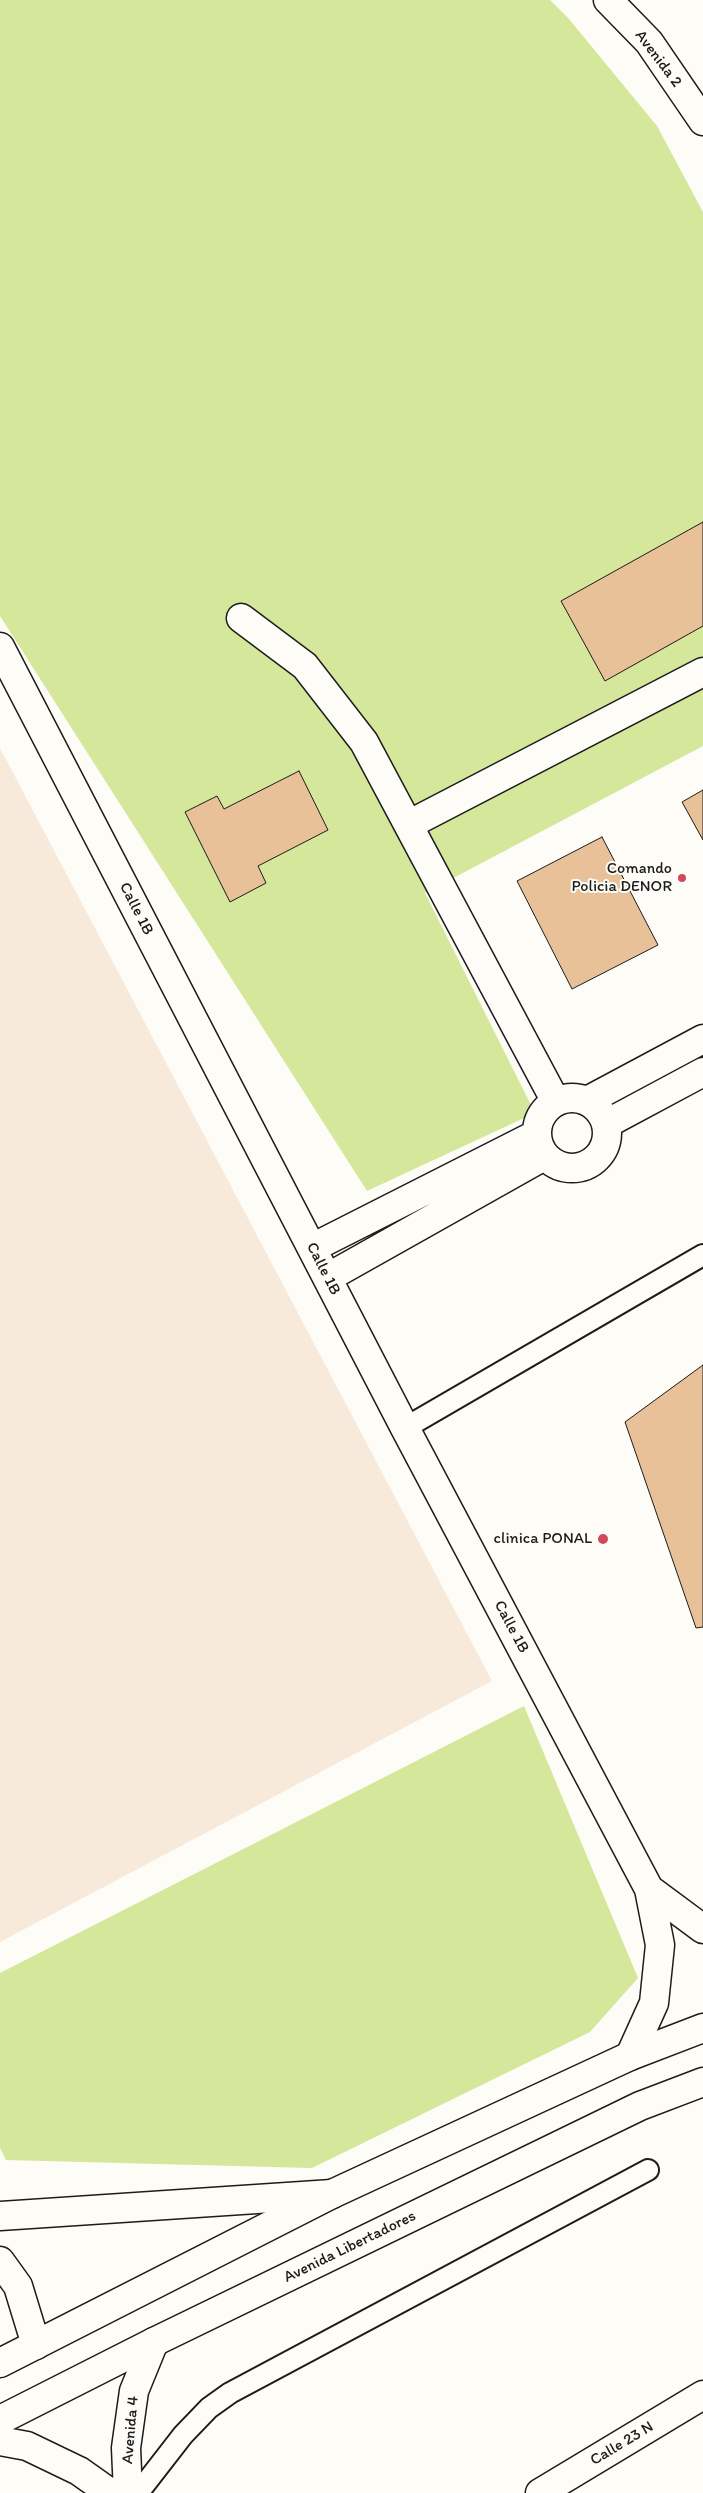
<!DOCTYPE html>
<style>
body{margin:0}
canvas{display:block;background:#fdfcf7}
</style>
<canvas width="703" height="2493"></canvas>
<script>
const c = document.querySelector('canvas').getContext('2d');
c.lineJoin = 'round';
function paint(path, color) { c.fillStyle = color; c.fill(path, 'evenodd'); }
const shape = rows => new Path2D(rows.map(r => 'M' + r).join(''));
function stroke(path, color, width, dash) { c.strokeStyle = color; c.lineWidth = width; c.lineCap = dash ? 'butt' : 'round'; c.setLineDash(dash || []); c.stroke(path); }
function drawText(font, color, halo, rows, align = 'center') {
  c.font = font + ' Itim,sans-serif'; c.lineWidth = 4; c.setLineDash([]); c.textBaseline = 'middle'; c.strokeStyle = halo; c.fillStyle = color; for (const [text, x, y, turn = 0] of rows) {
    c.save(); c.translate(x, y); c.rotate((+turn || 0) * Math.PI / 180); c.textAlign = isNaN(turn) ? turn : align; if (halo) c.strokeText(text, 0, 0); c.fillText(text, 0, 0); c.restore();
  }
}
paint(shape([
 [0,748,492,1681,0,1942]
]), '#f7eadb');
paint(shape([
 [0,0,550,0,569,19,657,126,703,212,703,746,425,893,535,1113,367,1191,0,616],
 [524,1706,638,1978,590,2032,312,2168,6,2160,0,2148,0,1973]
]), '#d4e79b');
const building = shape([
 [703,522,703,626,605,681,561,601,703,522],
 [299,771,328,830,258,866,266,883,230,902,185,812,217,796,224,809,299,771],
 [703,790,703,840,682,802,703,790],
 [602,837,658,945,572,989,517,881,602,837],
 [703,1365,703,1627,696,1628,625,1422,703,1365]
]);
paint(building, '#e9c199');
stroke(building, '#1c1c1c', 1);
const service = shape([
 [405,1428,703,1255],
 [138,2493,183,2435,209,2408,230,2393,648,2170]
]);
const minor = shape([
 [241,618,305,666,364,742,556,1102],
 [0,647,405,1428,649,1889,660,1945,654,2003,630,2056],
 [410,824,703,672],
 '537 1133a35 35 0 1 1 70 0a35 35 0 1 1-70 0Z',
 [587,1101,703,1039],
 [606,1124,703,1072],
 [312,1248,537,1134],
 [327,1278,544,1156],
 [649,1889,703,1929],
 [0,2216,332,2194],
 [0,2261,18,2286,36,2345],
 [0,2441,27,2446,79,2471,110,2493],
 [128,2493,126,2448,134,2391,154,2342],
 [540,2493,703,2395]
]);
const tertiary = shape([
 [608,0,649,42,703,121]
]);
const primary = shape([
 [0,2363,332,2194,630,2056,703,2028],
 [0,2420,154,2342,640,2106,703,2082]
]);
stroke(service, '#1c1c1c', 24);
stroke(minor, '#1c1c1c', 31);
stroke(tertiary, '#1c1c1c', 31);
stroke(primary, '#1c1c1c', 31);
stroke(service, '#fdfcf7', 20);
stroke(minor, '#fdfcf7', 28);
stroke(tertiary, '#fdfcf7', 28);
stroke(primary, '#fdfcf7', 28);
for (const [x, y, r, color] of [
 [682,878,5,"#d1495b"],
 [603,1539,6,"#d1495b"]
]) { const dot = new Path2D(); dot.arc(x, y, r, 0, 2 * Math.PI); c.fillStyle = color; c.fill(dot); stroke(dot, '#fdfcf7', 2); }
drawText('16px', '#1c1c1c', '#fdfcf7', [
 ["Avenida 2",658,59,53],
 ["Calle 1B",136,909,63],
 ["Calle 1B",323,1269,63],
 ["Calle 1B",511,1627,62],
 ["Avenida Libertadores",350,2247,-26],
 ["Avenida 4",131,2430,-85],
 ["Calle 23 N",622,2444,-31]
]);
drawText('16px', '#1c1c1c', '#fdfcf7', [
 ["Comando",672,869],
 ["Policia DENOR",672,887],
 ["clinica PONAL",592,1539]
], 'right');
</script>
